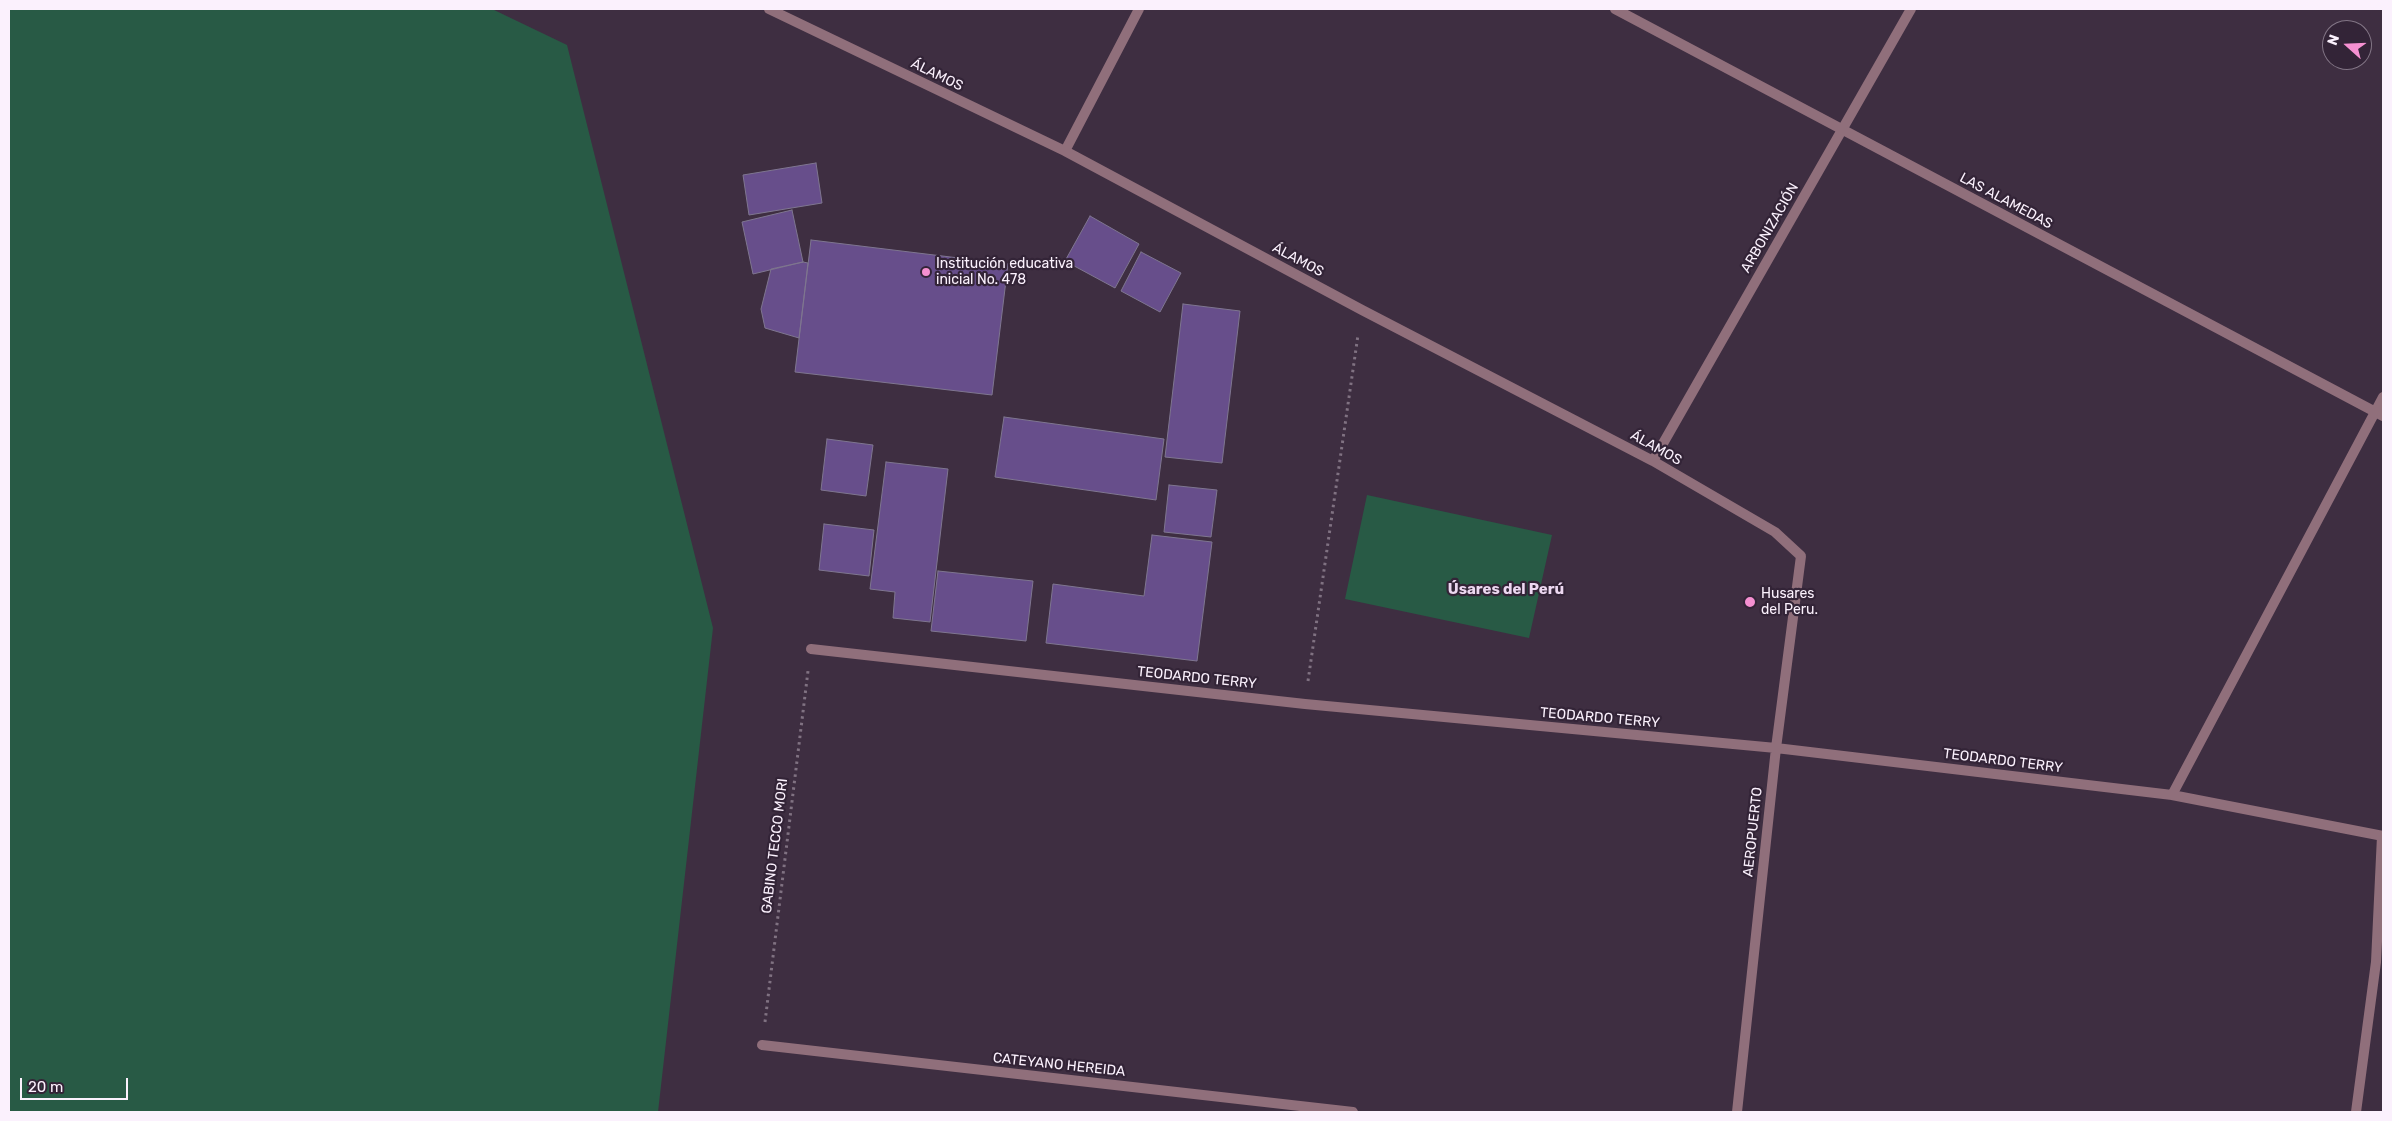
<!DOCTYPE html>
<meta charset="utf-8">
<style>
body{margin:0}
#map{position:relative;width:2392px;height:1121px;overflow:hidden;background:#3e2e41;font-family:Rubik,sans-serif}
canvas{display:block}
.frame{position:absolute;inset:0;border:10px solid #fbf1fd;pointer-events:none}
.north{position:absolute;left:2322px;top:20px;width:50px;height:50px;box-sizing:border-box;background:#332437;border:1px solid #837686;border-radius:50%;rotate:290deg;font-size:14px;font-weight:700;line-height:20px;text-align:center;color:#fbf1fd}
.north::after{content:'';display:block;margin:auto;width:18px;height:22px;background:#f590d1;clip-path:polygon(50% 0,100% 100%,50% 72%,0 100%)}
.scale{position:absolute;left:20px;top:1078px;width:108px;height:22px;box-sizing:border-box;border:2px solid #fbf1fd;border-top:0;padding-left:6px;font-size:15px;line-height:18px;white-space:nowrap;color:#fbf1fd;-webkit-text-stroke:4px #332437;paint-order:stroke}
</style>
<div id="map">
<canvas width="2392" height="1121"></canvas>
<div class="frame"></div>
<div class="north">N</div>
<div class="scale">20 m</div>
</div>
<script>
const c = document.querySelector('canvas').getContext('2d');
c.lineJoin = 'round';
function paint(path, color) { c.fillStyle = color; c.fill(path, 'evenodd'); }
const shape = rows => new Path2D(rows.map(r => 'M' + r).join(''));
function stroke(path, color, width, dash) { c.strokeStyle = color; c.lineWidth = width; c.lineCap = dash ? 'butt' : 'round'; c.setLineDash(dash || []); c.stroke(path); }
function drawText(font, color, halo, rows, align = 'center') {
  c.font = font + ' Rubik,sans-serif'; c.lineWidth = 4.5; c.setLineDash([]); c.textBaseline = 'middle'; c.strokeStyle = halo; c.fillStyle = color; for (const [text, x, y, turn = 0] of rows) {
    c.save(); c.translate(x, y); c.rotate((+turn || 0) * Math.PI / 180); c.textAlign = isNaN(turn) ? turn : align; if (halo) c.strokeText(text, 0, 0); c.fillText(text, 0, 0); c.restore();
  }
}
paint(shape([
 [9,9,492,9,567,45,713,628,658,1112,9,1112],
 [1367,495,1552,535,1529,638,1345,599]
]), '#285a45');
const building = shape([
 [816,163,822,203,749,215,743,175,816,163],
 [792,210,803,262,753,274,742,222,792,210],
 [1090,216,1139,244,1115,288,1065,261,1090,216],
 [811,240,1008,264,992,395,795,372,811,240],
 [1141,252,1181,273,1160,312,1121,291,1141,252],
 [803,262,808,263,799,338,765,328,761,309,771,269,803,262],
 [1183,304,1240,311,1222,463,1165,457,1183,304],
 [1004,417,1164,439,1156,500,995,477,1004,417],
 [827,439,873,445,866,496,821,490,827,439],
 [886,462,948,469,930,622,893,618,895,592,870,589,886,462],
 [1169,485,1217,490,1211,537,1164,532,1169,485],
 [824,524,874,530,869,576,819,570,824,524],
 [1152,535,1212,542,1197,661,1046,643,1053,584,1144,596,1152,535],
 [938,571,1033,581,1026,641,931,631,938,571]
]);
paint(building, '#674e8b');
stroke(building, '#7f7690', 1);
stroke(shape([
 [1308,681,1358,335],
 [765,1022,808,671]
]), '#807282', 3, [2.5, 4]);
stroke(shape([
 [769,9,1065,151,1362,310,1653,461,1775,532,1801,556,1776,748,1737,1112],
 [1615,9,2383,416],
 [1065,151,1139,9],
 [1653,461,1911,9],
 [811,649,1305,704,1776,748,2172,795,2383,836],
 [2172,795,2383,397],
 [762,1045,1353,1112],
 [2356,1112,2376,962,2382,836]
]), '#906f7b', 10);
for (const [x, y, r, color] of [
 [926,272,5,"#f590d1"],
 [1750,602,6,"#f590d1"]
]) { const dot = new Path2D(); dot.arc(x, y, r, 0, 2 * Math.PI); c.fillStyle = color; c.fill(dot); stroke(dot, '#332437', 2); }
drawText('14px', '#fbf1fd', '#332437', [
 ["ÁLAMOS",937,75,26],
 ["LAS ALAMEDAS",2006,201,28],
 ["ARBONIZACIÓN",1770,228,-60],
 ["ÁLAMOS",1298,260,28],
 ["ÁLAMOS",1656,448,29],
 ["TEODARDO TERRY",1197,678,6],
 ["TEODARDO TERRY",1600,718,5],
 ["TEODARDO TERRY",2003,761,7],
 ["AEROPUERTO",1753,832,-84],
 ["GABINO TECCO MORI",775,846,-83],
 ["CATEYANO HEREIDA",1059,1065,6]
]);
drawText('14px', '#fbf1fd', '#332437', [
 ["Institución educativa",936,264],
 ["inicial No. 478",936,280],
 ["Husares",1761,594],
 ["del Peru.",1761,610]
], 'left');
drawText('bold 15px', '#edd8f1', '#332437', [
 ["Úsares del Perú",1506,590]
]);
</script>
